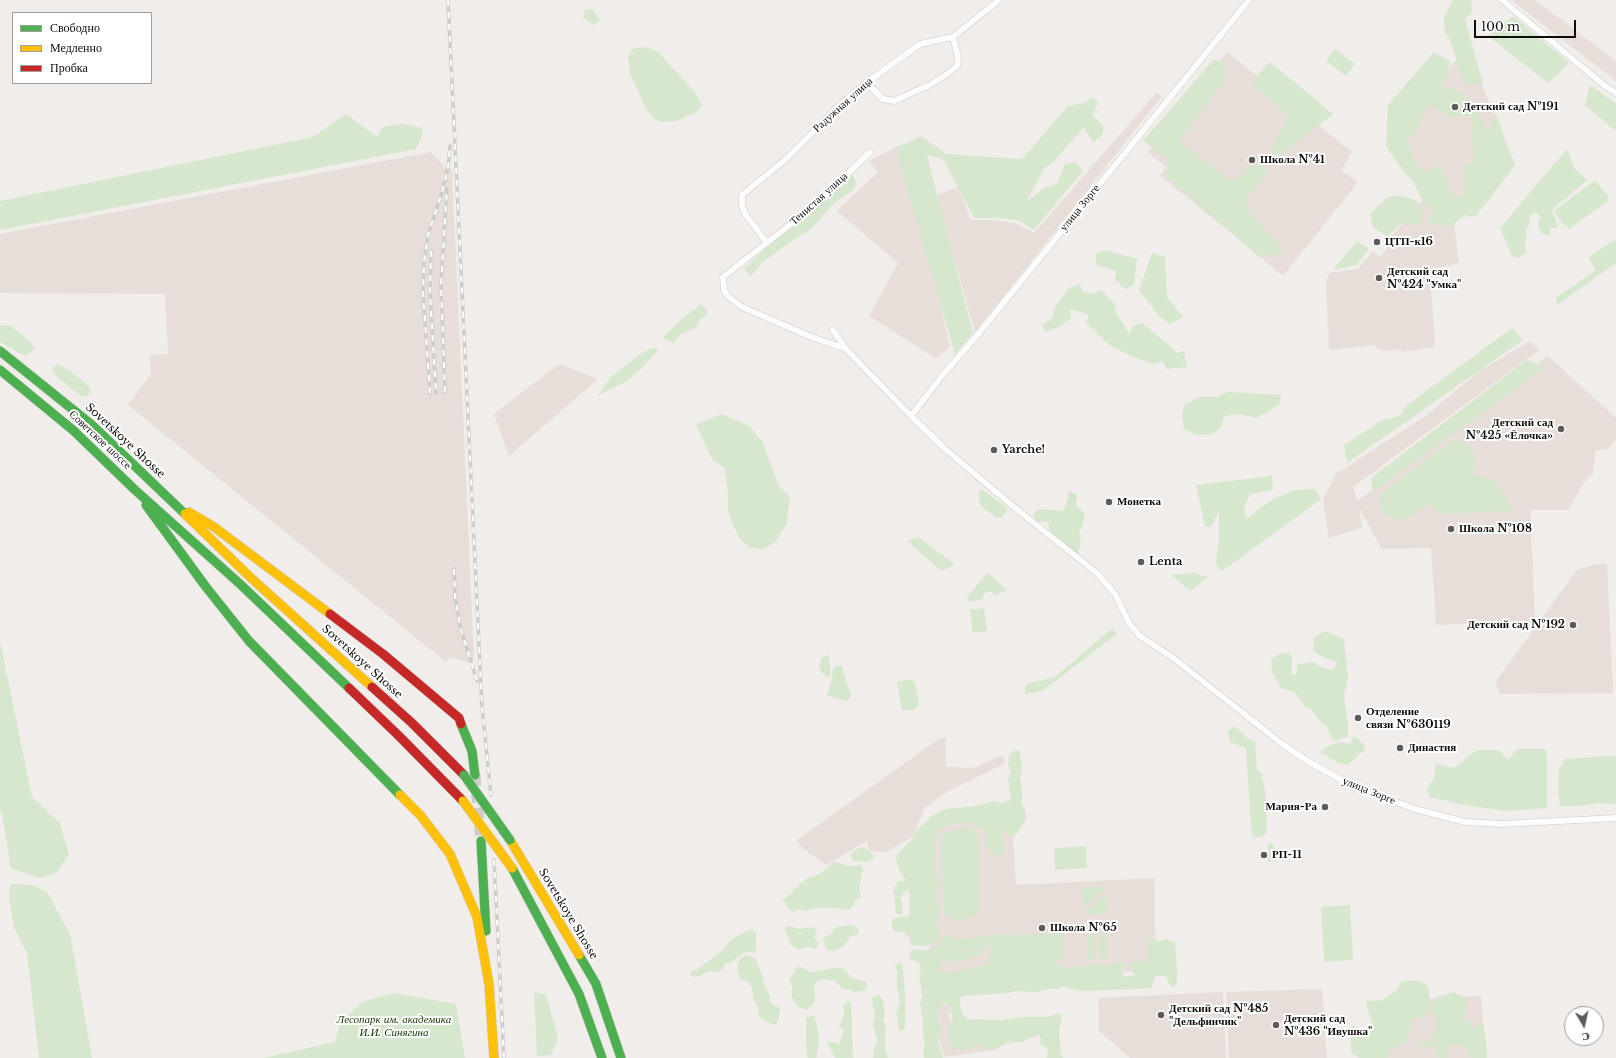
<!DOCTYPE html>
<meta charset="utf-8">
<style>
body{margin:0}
#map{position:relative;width:1616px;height:1058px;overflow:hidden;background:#f0edeb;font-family:"Libre Baskerville",serif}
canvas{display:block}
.legend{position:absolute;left:12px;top:12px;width:140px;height:72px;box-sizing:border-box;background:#fff;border:1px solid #9f9e9d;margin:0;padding:5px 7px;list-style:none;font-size:12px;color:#0e0c0b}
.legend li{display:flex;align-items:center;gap:8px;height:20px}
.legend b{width:20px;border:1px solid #9f9e9d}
.north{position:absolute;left:1564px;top:1006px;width:40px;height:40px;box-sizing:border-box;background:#fff;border:1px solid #9f9e9d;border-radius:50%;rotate:171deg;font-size:11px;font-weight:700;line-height:16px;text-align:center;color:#0e0c0b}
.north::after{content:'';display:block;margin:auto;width:14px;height:18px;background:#5d5b59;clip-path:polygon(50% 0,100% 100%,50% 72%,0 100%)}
.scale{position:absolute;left:1474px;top:20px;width:102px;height:18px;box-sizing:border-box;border:2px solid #0e0c0b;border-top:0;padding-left:5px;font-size:12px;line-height:14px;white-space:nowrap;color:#0e0c0b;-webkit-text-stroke:3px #fff;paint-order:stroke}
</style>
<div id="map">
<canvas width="1616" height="1058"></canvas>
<ul class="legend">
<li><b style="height:5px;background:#4caf50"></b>Свободно</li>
<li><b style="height:5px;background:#ffc107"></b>Медленно</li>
<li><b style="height:5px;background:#c62828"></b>Пробка</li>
</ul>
<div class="north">С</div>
<div class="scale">100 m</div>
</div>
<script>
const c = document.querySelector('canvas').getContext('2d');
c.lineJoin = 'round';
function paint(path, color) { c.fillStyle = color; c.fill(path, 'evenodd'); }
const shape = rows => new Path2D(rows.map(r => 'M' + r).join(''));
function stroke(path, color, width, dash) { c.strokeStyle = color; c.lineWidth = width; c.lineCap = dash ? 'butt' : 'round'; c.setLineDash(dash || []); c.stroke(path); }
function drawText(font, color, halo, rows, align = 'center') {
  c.font = font + ' "Libre Baskerville",serif'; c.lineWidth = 4; c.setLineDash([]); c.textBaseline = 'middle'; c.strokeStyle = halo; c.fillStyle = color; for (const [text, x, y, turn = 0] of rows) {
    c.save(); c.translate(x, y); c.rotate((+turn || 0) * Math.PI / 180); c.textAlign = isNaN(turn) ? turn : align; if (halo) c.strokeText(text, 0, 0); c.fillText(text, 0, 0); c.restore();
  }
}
paint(shape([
 [1511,0,1535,0,1616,61,1616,81],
 [1227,52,1352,152,1341,170,1358,182,1283,276,1160,175,1166,167,1147,152],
 [1460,55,1478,76,1515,164,1469,218,1400,162,1393,139],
 [1156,93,1162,96,975,332,936,195,958,187,971,220,994,220,1018,224,1034,233],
 [900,145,926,239,950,347,935,358,869,316,898,263,837,211,878,172,869,161],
 [431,152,444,167,452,169,474,659,467,662,450,657,446,662,128,405,151,374,150,355,168,354,165,294,0,293,0,234],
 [1425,196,1454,220,1459,263,1430,270,1435,347,1402,352,1401,349,1381,351,1374,345,1329,350,1326,282,1329,273,1358,269,1373,251,1380,257,1391,244,1388,241],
 [1530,341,1539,350,1353,487,1357,501,1500,395,1500,391,1548,356,1616,418,1616,439,1608,449,1595,451,1593,475,1587,478,1568,510,1530,510,1535,617,1531,621,1436,625,1431,548,1382,549,1359,508,1362,528,1329,538,1323,500,1336,474,1427,415,1478,372],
 [559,364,598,379,509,456,494,414],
 [1607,564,1613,693,1499,694,1496,681,1577,570,1593,565],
 [946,737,946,767,975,768,1002,755,1006,763,950,790,925,807,913,836,887,852,869,851,867,841,826,865,802,848,797,840,940,738],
 [1012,816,1016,885,1154,878,1156,970,932,984,924,822],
 [1322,989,1327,1058,1229,1058,1226,992],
 [1223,992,1226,1058,1130,1058,1099,1031,1098,998],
 [1481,996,1485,1058,1375,1058,1370,1002],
 [938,1004,948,1004,952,1043,1015,1038,995,1050,944,1057,939,1038]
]), '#e7ded9');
paint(shape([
 [1453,0,1471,0,1472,12,1465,19,1483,84,1465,86,1450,40,1445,32,1444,17],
 [592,9,600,20,593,25,583,18,585,10],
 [1513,16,1569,63,1548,83,1488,36],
 [646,47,658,52,695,92,702,106,696,112,677,121,662,122,655,119,646,109,630,74,628,56,632,49],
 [1335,49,1355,64,1346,76,1326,61],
 [1434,52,1451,62,1442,86,1462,93,1474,105,1488,132,1496,113,1514,167,1476,216,1464,215,1451,226,1428,223,1432,210,1420,196,1414,183,1402,169,1386,146,1388,105],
 [1430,104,1449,117,1471,116,1474,161,1463,167,1464,197,1453,197,1439,165,1422,172,1413,157,1407,140,1418,131,1421,118],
 [1213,60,1225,62,1225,80,1179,141,1233,182,1245,169,1260,162,1268,170,1248,195,1247,209,1283,249,1278,255,1270,255,1261,258,1165,176,1167,159,1143,141],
 [1270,62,1333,114,1280,156,1270,152,1288,117,1251,82],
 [1590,85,1616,104,1616,131,1585,105],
 [1092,97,1098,102,1093,115,1104,127,1102,135,1093,143,1084,127,1055,160,1044,169,1026,202,1043,189,1057,184,1065,164,1076,162,1083,171,1034,230,1018,220,995,218,974,218,943,159,927,155,973,333,955,354,899,161,898,147,921,136,946,154,1022,159,1068,106,1084,103],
 [346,114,377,137,382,127,403,124,423,128,422,136,416,149,0,230,0,201,313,137],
 [1567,149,1575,169,1587,180,1552,210,1558,227,1551,228,1549,236,1541,233,1538,223,1541,217,1537,212,1530,215,1529,225,1526,229,1527,237,1525,241,1526,253,1518,258,1512,256,1500,228],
 [851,172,856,182,854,189,832,205,820,219,807,232,793,240,763,262,751,276,744,269,776,238],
 [1594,181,1597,182,1608,197,1608,201,1569,229,1561,222,1556,215,1555,210],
 [1396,195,1416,200,1422,209,1422,219,1417,227,1409,223,1401,224,1387,237,1373,227,1370,214,1387,198],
 [1616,239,1616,263,1557,305,1556,298,1595,271,1589,257],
 [1357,241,1369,249,1356,265,1333,270],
 [1105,250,1137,259,1134,285,1126,289,1115,280,1116,271,1096,265,1096,254],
 [1152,253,1165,257,1167,297,1183,317,1170,324,1159,316,1139,290],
 [1080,284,1082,291,1092,294,1101,290,1114,303,1116,313,1130,335,1133,326,1143,323,1177,353,1184,351,1187,367,1167,369,1162,361,1153,364,1129,355,1111,346,1086,323,1089,315,1070,309,1071,318,1059,327,1046,332,1042,325,1052,319,1055,307,1069,288],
 [701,304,707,310,707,315,700,319,696,327,680,335,673,343,663,338,682,319],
 [0,325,11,326,29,341,35,349,25,356,0,342],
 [1512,328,1523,340,1347,463,1344,445,1382,420,1400,416,1406,406],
 [652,348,659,349,640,370,625,382,597,396,612,376,642,353],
 [1528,359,1543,369,1373,492,1371,478],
 [57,364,70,371,90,387,91,392,86,397,80,396,54,374,52,368],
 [1227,392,1282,395,1279,405,1256,418,1240,414,1224,416,1221,427,1213,434,1196,435,1184,429,1182,415,1185,404,1200,397,1217,397],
 [722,414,749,426,762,441,779,486,790,497,786,525,775,542,763,549,750,548,739,538,728,512,728,495,725,468,713,461,696,424],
 [1460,440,1472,450,1476,458,1472,476,1474,475,1493,479,1515,511,1439,514,1431,506,1432,502,1409,517,1396,520,1383,512,1379,504,1381,494,1452,441],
 [1272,476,1273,490,1250,494,1244,508,1246,519,1273,499,1295,490,1315,489,1321,499,1221,572,1216,563,1219,538,1219,511,1211,527,1205,526,1196,485],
 [981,489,1006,507,1007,511,1001,517,997,518,981,506,978,494],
 [1069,491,1077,494,1076,505,1085,514,1083,524,1079,533,1081,544,1077,554,1050,532,1048,522,1037,521,1033,514,1039,509,1064,511,1068,499],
 [918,537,952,562,954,565,942,571,907,541],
 [987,573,1007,590,995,595,991,592,987,592,984,594,982,600,968,602,967,597],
 [1194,573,1208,577,1190,591,1171,575],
 [984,608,987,631,973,633,970,610],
 [1112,628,1117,634,1075,666,1042,691,1025,694,1026,684,1055,677],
 [1324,631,1344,639,1348,679,1344,695,1348,724,1348,737,1341,738,1336,741,1331,738,1327,727,1319,720,1311,709,1305,706,1295,692,1281,688,1272,672,1271,660,1277,655,1290,652,1292,661,1291,674,1296,675,1298,664,1313,662,1323,668,1334,670,1337,662,1327,659,1313,651,1314,638],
 [0,641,32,797,60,823,69,855,56,873,40,878,11,868,4,825,0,809],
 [829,654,830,666,830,678,822,673,819,667,821,659],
 [842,665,844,675,851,695,850,699,846,701,827,696,832,679,833,667],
 [911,679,915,683,919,704,915,709,902,711,897,682],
 [1235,726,1248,739,1255,742,1257,771,1263,774,1261,776,1265,789,1267,832,1264,836,1253,838,1251,827,1246,748,1230,742,1228,731],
 [1354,736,1364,744,1365,749,1348,765,1338,763,1320,752,1329,746,1341,742,1350,744],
 [1516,749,1545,749,1547,756,1547,808,1506,811,1464,805,1430,797,1427,789,1434,778,1436,764,1454,768,1477,750,1498,750,1505,757,1509,760],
 [1019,750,1022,765,1022,771,1020,777,1022,789,1022,804,1025,809,1026,820,1016,835,1010,836,1006,833,1006,828,1002,830,1004,852,999,858,988,850,985,845,986,832,982,827,977,827,971,823,962,822,940,828,937,835,935,844,936,853,935,860,938,885,937,899,940,909,937,926,940,935,938,942,925,946,911,945,910,938,904,932,895,932,892,928,892,921,894,918,909,916,910,904,909,890,904,892,900,900,902,901,903,913,899,915,896,913,895,908,895,895,893,891,898,881,906,881,898,868,896,856,910,841,916,831,933,815,946,809,976,806,994,801,1001,803,1011,800,1008,780,1011,771,1008,764,1009,756,1013,751],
 [1608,756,1616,756,1616,804,1599,803,1579,806,1560,806,1558,790,1559,770,1565,759],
 [963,827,971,828,978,834,979,842,979,910,974,916,963,920,954,920,945,914,943,899,940,848,941,839,944,833],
 [1268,844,1273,844,1275,852,1283,853,1283,859,1268,862],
 [1086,846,1087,868,1055,870,1054,848],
 [863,847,874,855,873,859,869,862,862,861,857,862,851,859,851,854,857,849],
 [834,862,849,866,861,865,863,869,859,888,861,897,855,900,854,905,849,909,843,910,838,908,815,908,805,911,799,909,794,912,789,909,783,900,806,879,818,875],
 [11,884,33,885,47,892,70,934,92,1058,39,1058,27,953,14,927,9,896],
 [1082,887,1106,887,1083,909],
 [1106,893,1107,914,1084,915],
 [1350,905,1353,960,1324,962,1321,907],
 [852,925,858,927,858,934,850,937,844,946,834,951,827,950,823,938,829,935,837,927],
 [787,926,800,929,814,927,817,934,814,937,818,942,817,948,808,947,799,949,791,945,785,929],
 [751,929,756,932,756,951,743,953,730,963,724,964,723,970,716,972,708,971,698,977,691,976,691,972,699,968,723,950,732,939],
 [1055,932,1062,934,1063,941,1064,956,1061,960,1056,958,1055,961,1058,966,1069,968,1097,964,1104,966,1119,962,1123,963,1123,977,1136,975,1132,971,1130,964,1136,961,1142,961,1145,964,1148,955,1146,938,1161,941,1166,939,1175,943,1177,972,1177,981,1174,987,1170,986,1166,976,1157,976,1154,978,1152,988,1085,991,1077,990,1063,986,1059,989,1049,989,1037,992,1016,991,1008,993,961,996,960,1003,962,1013,967,1019,1001,1020,1023,1017,1046,1017,1060,1013,1062,1017,1059,1030,1061,1054,1063,1058,1047,1058,1048,1051,1045,1047,1040,1044,1041,1039,1038,1034,1036,1037,1029,1038,1024,1042,1012,1042,990,1050,979,1045,965,1050,957,1050,950,1046,950,1043,948,1039,948,1027,953,1016,949,1011,949,1005,945,1003,941,1004,938,1014,938,1021,941,1031,938,1040,943,1058,924,1058,923,1052,925,1045,923,1036,923,1019,920,1003,922,996,921,985,919,977,921,968,919,963,909,958,910,952,914,949,925,951,931,948,938,947,944,935,951,935,955,939,956,952,981,951,981,955,960,961,950,962,941,957,939,972,954,972,976,966,988,965,990,946,986,940,987,934,1032,935],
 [1107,933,1108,959,1100,959,1099,934],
 [1086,934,1094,934,1096,959,1088,960],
 [985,937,986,949,957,951,956,939],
 [746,955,755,958,763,978,764,985,770,996,770,1002,775,1006,779,1007,780,1010,778,1020,776,1024,771,1024,759,1016,758,1006,754,1000,752,988,748,982,740,979,737,968,739,960],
 [898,963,902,963,903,968,905,996,905,1028,902,1031,898,1028,898,1019,896,1014,900,1001,897,987,897,971,895,966],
 [798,966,811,972,840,967,848,973,852,979,866,981,867,988,862,991,854,992,849,989,842,989,838,984,833,980,821,979,816,982,814,989,815,998,813,1005,806,1010,798,1007,792,998,792,986,789,981],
 [1402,981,1419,981,1428,986,1430,1001,1426,1018,1412,1018,1407,1043,1387,1051,1388,1058,1359,1058,1351,1052,1351,1025,1366,1031,1375,1028,1369,1014,1366,1001,1383,1000,1396,991],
 [534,992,546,995,558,1038,551,1055,537,1056],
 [1453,992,1467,998,1467,1010,1463,1019,1472,1023,1473,1030,1482,1021,1486,1038,1487,1058,1470,1058,1468,1048,1461,1045,1448,1045,1448,1058,1438,1058,1435,1046,1419,1048,1418,1043,1432,1041,1437,1021,1429,1008,1437,997],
 [393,993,456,1004,465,1058,263,1058,335,1042,340,1024,362,1002],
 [878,995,882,998,885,1011,883,1020,886,1027,885,1049,888,1058,873,1058,874,1048,878,1042,873,1024,875,1017,872,998],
 [847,1001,851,1001,853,1058,835,1058,827,1042,834,1042,839,1045,844,1030,839,1026,845,1012,843,1007],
 [814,1016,818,1029,819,1044,816,1057,818,1058,808,1058,806,1046,806,1017]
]), '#d6e7ce');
stroke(shape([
 [475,775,481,841]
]), '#cecbc9', 11, [11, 5.5]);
const street = shape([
 [1502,0,1605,86,1616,93],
 [866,83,883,99,894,101,929,85,943,77,957,66,958,57,953,37],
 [767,243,746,215,742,206,742,195,786,159,840,105,866,83,920,44,953,37,999,0],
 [833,330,846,349,911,416,945,449,1020,512,1097,573,1115,594,1129,623,1140,636,1172,657,1281,743,1304,759,1342,780,1386,798,1415,809,1465,822,1502,824,1616,818],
 [846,349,809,336,742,307,728,296,724,290,723,277,814,206,870,152],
 [911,416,941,377,979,333,1249,0]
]);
const fast = shape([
 [0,351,92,425,185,514],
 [0,370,74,431,134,489,240,584,349,688],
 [146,505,206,587,249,641,400,795],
 [461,724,472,751,475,775],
 [481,841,486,931],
 [512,868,579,994,602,1058],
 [579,955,596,984,621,1058]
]);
const slow = shape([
 [189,512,214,527,330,614],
 [185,514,250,577,372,687],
 [400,795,421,816,450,854,477,917,489,984],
 [510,840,579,955],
 [489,984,494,1058]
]);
const jam = shape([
 [330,614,383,654,459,718,461,724],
 [372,687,412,723,464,775],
 [349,688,399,736,463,801]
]);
stroke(street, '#cccac8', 7);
stroke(fast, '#cccac8', 10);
stroke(slow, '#cccac8', 10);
stroke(jam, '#cccac8', 10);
stroke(street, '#fdfcfc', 6);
stroke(fast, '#4caf50', 9);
stroke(slow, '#ffc107', 9);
stroke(jam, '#c62828', 9);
const rail = shape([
 [448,0,482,707,491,795],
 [431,251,430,293,436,393],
 [445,392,441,285,447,189],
 [430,393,423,293,424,262,428,235,442,192,448,168,450,146],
 [454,569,455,595,460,626,477,681],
 [494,860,504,1058]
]);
stroke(rail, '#cececd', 3.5);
stroke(rail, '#fff', 2, [6]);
const fastBridge = shape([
 [464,775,510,840]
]);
const slowBridge = shape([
 [463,801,512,868]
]);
stroke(fastBridge, '#c9c8c7', 10, []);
stroke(slowBridge, '#c9c8c7', 10, []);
stroke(fastBridge, '#4caf50', 9);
stroke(slowBridge, '#ffc107', 9);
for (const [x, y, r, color] of [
 [1455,107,4,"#5d5b59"],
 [1252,160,4,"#5d5b59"],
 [1377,242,4,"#5d5b59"],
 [1379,278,4,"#5d5b59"],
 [1561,429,4,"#5d5b59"],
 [994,450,4,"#5d5b59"],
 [1109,502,4,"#5d5b59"],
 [1451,529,4,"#5d5b59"],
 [1141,562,4,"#5d5b59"],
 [1573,625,4,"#5d5b59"],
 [1358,718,4,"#5d5b59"],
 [1400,748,4,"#5d5b59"],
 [1325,807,4,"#5d5b59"],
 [1264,855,4,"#5d5b59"],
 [1042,928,4,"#5d5b59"],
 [1161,1015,4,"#5d5b59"],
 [1276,1025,4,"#5d5b59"]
]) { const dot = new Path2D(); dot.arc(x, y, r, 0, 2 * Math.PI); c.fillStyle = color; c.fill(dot); stroke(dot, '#fff', 1.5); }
drawText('11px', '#0e0c0b', '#fff', [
 ["Радужная улица",843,105,-42],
 ["Тенистая улица",819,199,-42],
 ["улица Зорге",1080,208,-51],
 ["Советское шоссе",100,440,43],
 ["Sovetskoye Shosse",125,441,43],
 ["Sovetskoye Shosse",362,662,42],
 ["улица Зорге",1369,791,22],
 ["Sovetskoye Shosse",568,914,59]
]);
drawText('bold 11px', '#0e0c0b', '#fff', [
 ["Детский сад №191",1463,107],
 ["Школа №41",1260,160],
 ["ЦТП-к16",1385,242],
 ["Детский сад",1387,272],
 ["№424 \"Умка\"",1387,285],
 ["Детский сад",1553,423,"right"],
 ["№425 «Ёлочка»",1553,436,"right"],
 ["Yarche!",1002,450],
 ["Монетка",1117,502],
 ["Школа №108",1459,529],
 ["Lenta",1149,562],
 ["Детский сад №192",1565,625,"right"],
 ["Отделение",1366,712],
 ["связи №630119",1366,725],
 ["Династия",1408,748],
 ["Мария-Ра",1317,807,"right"],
 ["РП-11",1272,855],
 ["Школа №65",1050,928],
 ["Детский сад №485",1169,1009],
 ["\"Дельфинчик\"",1169,1022],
 ["Детский сад",1284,1019],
 ["№436 \"Ивушка\"",1284,1032]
], 'left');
drawText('italic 11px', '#123403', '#fff', [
 ["Лесопарк им. академика",394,1020],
 ["И.И. Синягина",394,1033]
]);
</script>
